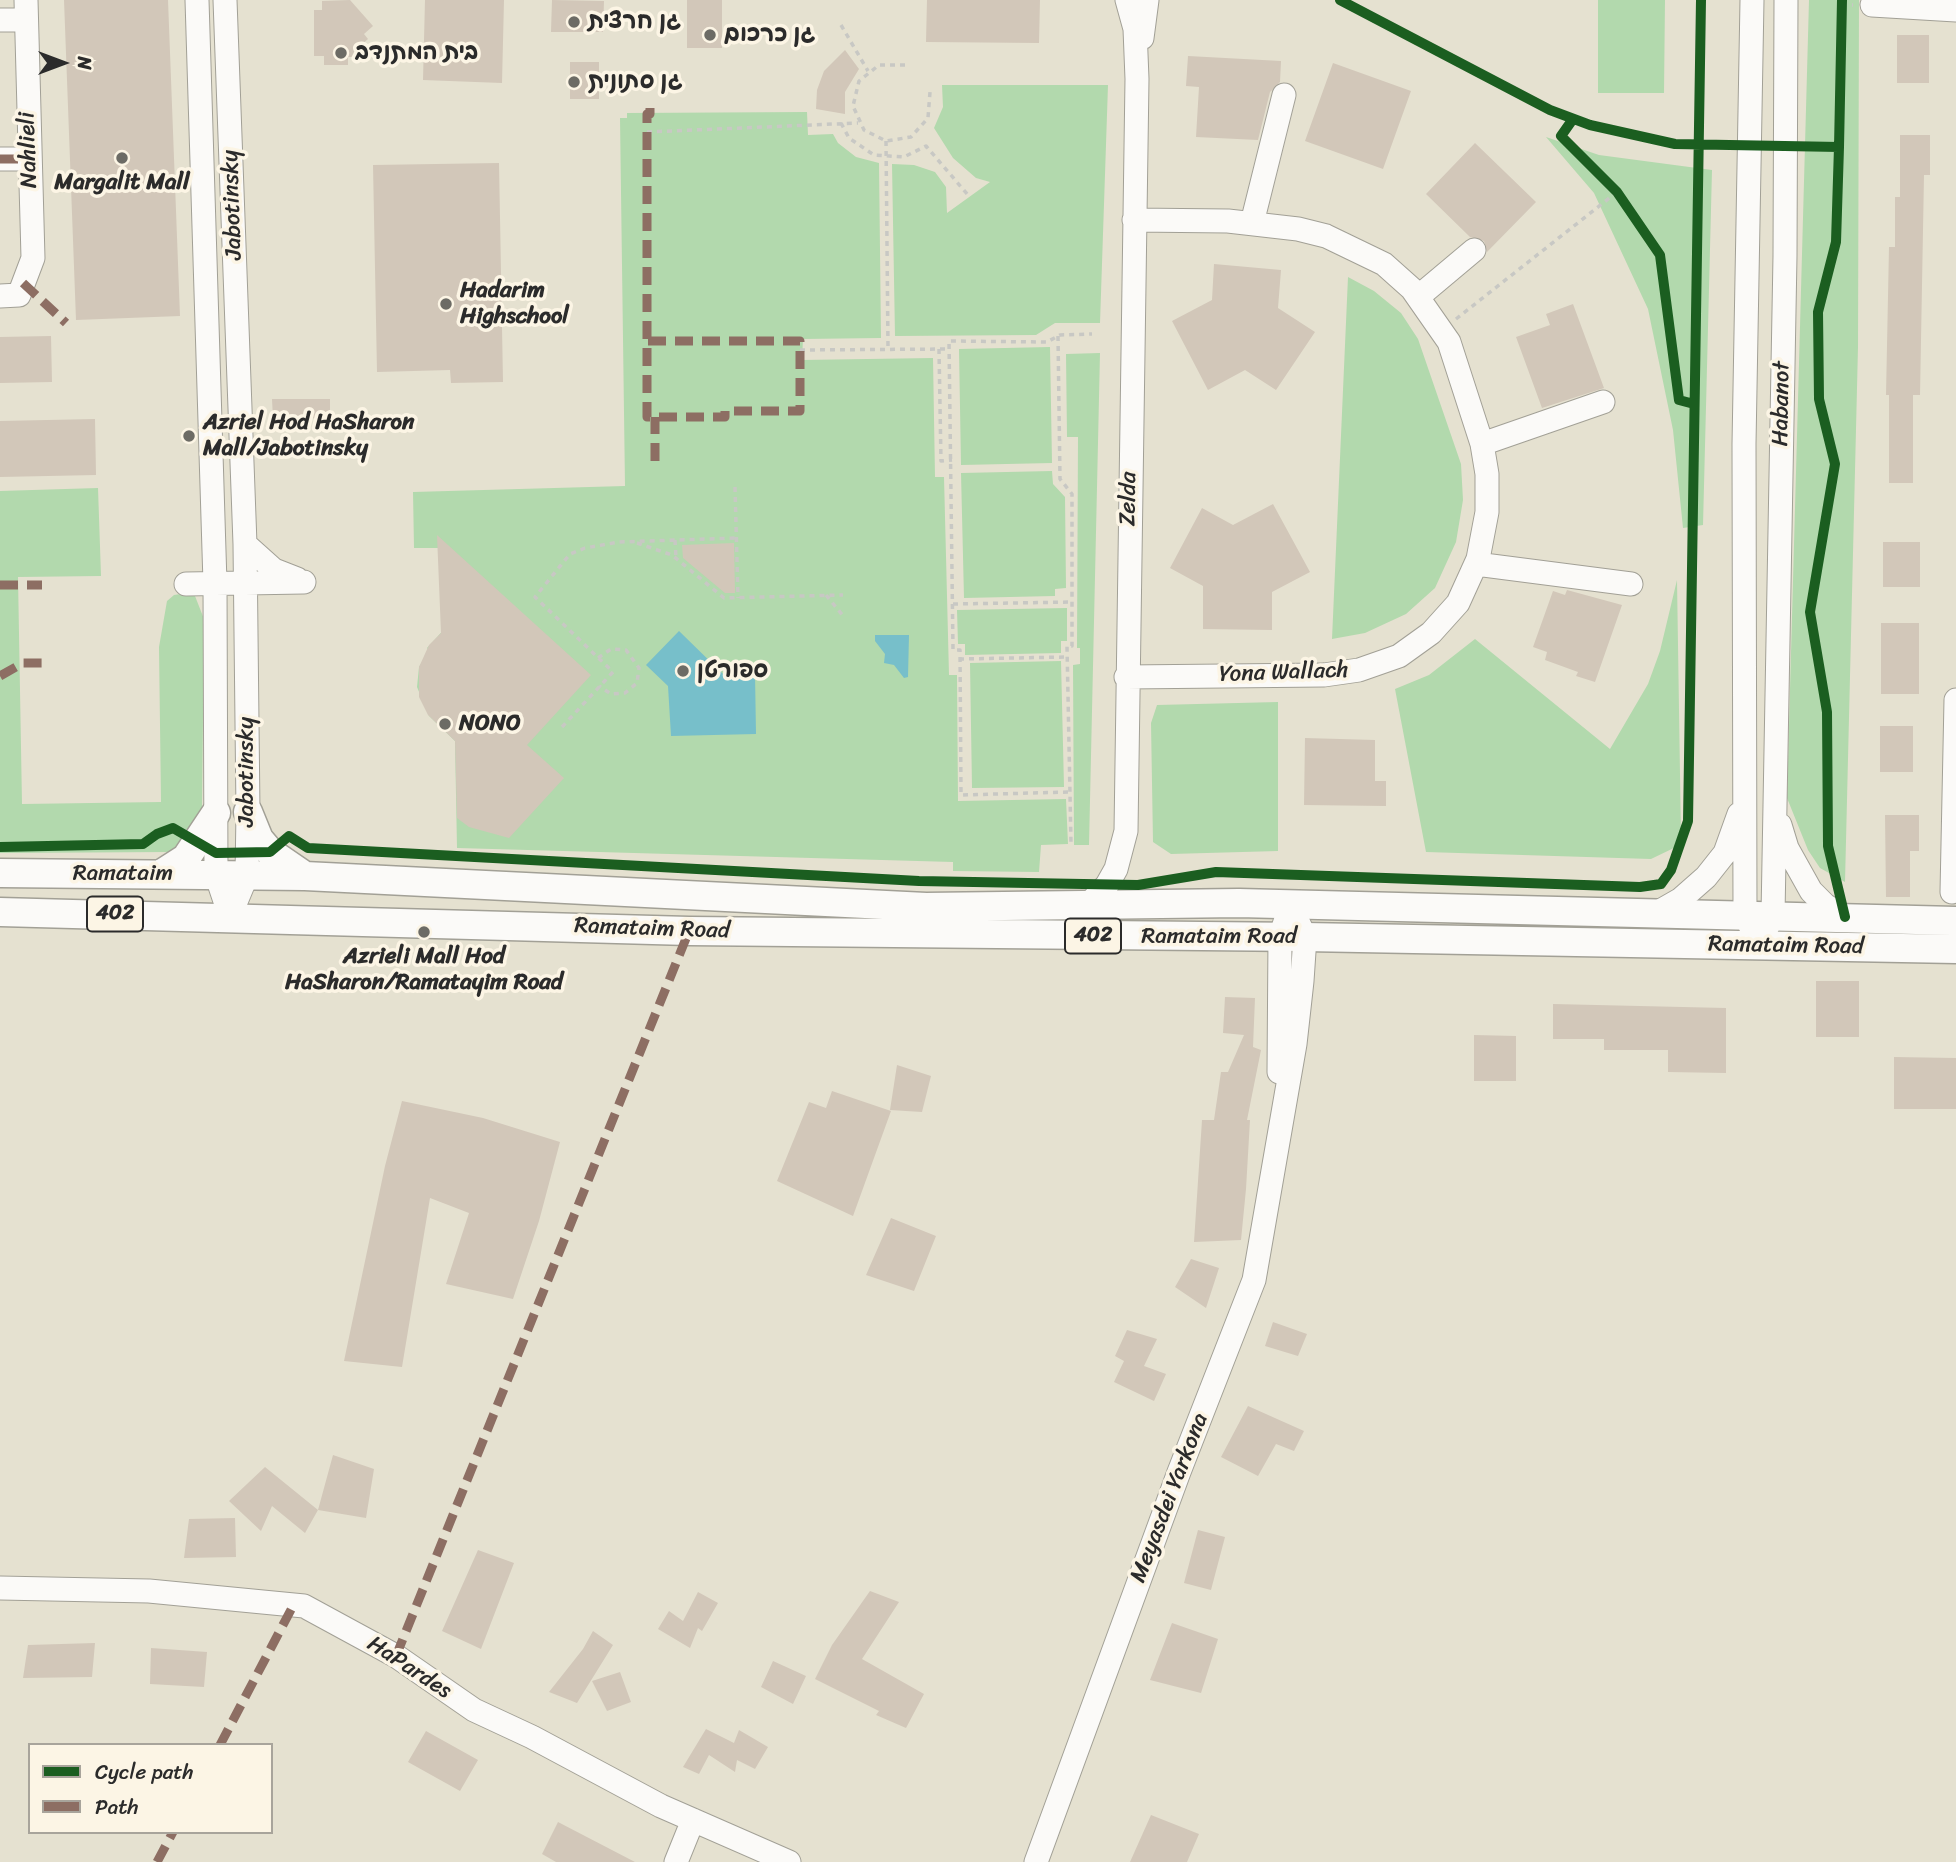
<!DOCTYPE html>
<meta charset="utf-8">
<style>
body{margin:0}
#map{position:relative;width:1956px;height:1862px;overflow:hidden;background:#e5e1d0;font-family:Sriracha,sans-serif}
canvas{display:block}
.legend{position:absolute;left:28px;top:1743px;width:245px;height:91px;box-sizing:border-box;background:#fcf5e5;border:2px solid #a8a49b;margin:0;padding:9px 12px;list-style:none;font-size:21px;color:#2b2b2b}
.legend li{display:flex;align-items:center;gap:14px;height:35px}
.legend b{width:35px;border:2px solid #a8a49b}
.north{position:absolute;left:28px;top:28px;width:70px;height:70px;-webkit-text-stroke:5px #fcf5e5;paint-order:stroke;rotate:90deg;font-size:19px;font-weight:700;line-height:28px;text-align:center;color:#2b2b2b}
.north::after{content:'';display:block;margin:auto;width:24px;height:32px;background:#2b2b2b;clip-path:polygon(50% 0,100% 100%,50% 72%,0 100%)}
</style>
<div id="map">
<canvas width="1956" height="1862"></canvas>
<ul class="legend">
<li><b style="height:9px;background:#1b5e20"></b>Cycle path</li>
<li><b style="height:9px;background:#8d6e63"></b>Path</li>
</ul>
<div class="north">N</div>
</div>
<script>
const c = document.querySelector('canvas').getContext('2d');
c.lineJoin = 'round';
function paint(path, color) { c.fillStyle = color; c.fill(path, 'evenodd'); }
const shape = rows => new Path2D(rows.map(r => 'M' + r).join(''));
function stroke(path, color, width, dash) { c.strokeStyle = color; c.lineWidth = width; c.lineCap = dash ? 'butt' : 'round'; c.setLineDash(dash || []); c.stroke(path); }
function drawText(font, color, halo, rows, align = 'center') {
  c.font = font + ' Sriracha,"Playpen Sans Hebrew",sans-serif'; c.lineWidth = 7; c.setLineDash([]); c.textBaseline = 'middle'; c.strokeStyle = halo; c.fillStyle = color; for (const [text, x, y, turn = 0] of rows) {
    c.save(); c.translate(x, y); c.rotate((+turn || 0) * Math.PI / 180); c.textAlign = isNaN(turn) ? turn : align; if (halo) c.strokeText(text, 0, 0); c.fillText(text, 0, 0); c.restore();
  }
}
paint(shape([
 [1598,0,1665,0,1664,93,1598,93],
 [1809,0,1859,0,1858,347,1845,882,1820,868,1808,850,1787,798],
 [942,85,1108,85,1100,323,1055,323,1036,335,895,336,892,164,914,165,935,172,946,187,947,213,990,182,976,178,953,158,934,128,943,107],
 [807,112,808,135,833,134,838,143,856,157,879,163,881,338,803,339,802,360,933,358,935,477,944,477,949,675,957,675,958,801,1066,799,1068,844,1041,845,1039,872,953,871,953,862,457,848,455,741,429,716,417,687,419,667,429,651,427,648,449,624,438,548,414,548,413,492,625,486,620,118,627,118,627,113],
 [1546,137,1599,155,1712,170,1703,525,1683,528,1673,430,1648,309,1594,193],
 [1348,277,1374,291,1401,313,1418,339,1461,464,1463,500,1456,542,1435,588,1406,614,1365,633,1332,639],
 [1050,347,1052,463,961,465,959,349],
 [1100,353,1089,845,1074,845,1073,665,1080,664,1080,648,1077,648,1078,437,1067,437,1066,354],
 [1052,471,1053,484,1065,497,1066,588,1055,589,1055,596,964,598,961,473],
 [98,488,101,576,18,577,22,804,161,802,159,647,167,601,174,595,187,593,195,596,204,619,202,811,182,845,171,852,0,853,0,491],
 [1677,580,1681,839,1678,846,1651,859,1426,852,1395,689,1429,675,1475,639,1610,749,1648,684,1660,651],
 [1067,608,1067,641,1061,641,1061,653,965,655,965,644,958,644,957,610],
 [1061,661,1064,787,972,788,970,663],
 [1278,702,1278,851,1171,854,1153,842,1151,723,1157,705]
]), '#b2d9ad');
paint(shape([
 [679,631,724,675,755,674,756,734,671,736,668,686,646,665],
 [875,635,909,635,908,677,904,678,894,665,884,663,885,654,875,641]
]), '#77bfca');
paint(shape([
 [64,0,168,0,180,316,76,320],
 [350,0,373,26,364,34,368,39,358,48,358,57,348,57,348,65,324,65,324,56,314,56,314,10,322,10,322,1],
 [425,0,504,0,502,83,423,80],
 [552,0,604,1,603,32,551,32],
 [687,0,722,0,722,48,687,48],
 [927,0,1040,0,1039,43,926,42],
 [1897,35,1929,35,1929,83,1897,83],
 [845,50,859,69,845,92,845,114,816,109,817,90,824,71],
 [1188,56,1281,61,1280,82,1270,92,1258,140,1196,137,1199,87,1186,86],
 [570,62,599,62,599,99,570,99],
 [1333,63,1411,91,1383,169,1305,141],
 [1900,135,1930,135,1930,175,1924,175,1920,395,1913,395,1913,483,1889,483,1889,395,1886,395,1889,247,1895,247,1895,197,1900,197],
 [1475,143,1536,202,1487,252,1484,241,1470,237,1426,194],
 [499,163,503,382,451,383,450,370,377,372,373,165],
 [1214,264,1281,270,1278,308,1315,332,1276,390,1245,370,1208,390,1172,321,1212,300],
 [1573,304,1604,388,1542,408,1516,337,1550,325,1546,314],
 [51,336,52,382,0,383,0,337],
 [272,399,330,399,330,418,273,419],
 [95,419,96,475,0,477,0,421],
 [1273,504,1310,572,1272,592,1272,630,1203,629,1203,586,1170,568,1202,508,1233,525],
 [437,535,591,675,527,745,564,778,509,838,469,827,457,818,455,741,428,715,419,697,419,667,429,645,441,633],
 [1883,542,1920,542,1920,587,1883,587],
 [734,543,735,593,725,593,683,558,682,545],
 [1567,590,1622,605,1595,682,1576,676,1578,672,1545,660,1547,652,1533,647,1553,591,1565,595],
 [1881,623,1919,623,1919,694,1881,694],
 [1880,726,1913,726,1913,772,1880,772],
 [1305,738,1375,740,1375,781,1386,781,1386,806,1304,805],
 [1885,815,1919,815,1919,851,1910,851,1910,897,1886,897],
 [1816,981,1859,981,1859,1037,1816,1037],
 [1225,997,1255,998,1253,1047,1261,1050,1247,1120,1250,1120,1246,1189,1241,1240,1194,1242,1202,1120,1214,1120,1221,1072,1228,1072,1244,1035,1223,1033],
 [1553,1004,1726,1008,1726,1073,1668,1072,1668,1050,1604,1050,1604,1039,1553,1039],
 [1474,1035,1516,1036,1516,1081,1474,1081],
 [1894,1057,1956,1058,1956,1109,1894,1109],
 [897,1065,931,1076,922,1112,890,1110],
 [832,1091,891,1111,853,1216,777,1181,809,1102,826,1108],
 [402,1101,483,1118,560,1142,539,1221,513,1299,446,1284,469,1213,430,1198,402,1367,344,1361,385,1166],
 [891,1218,936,1236,914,1291,866,1275],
 [1191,1259,1219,1268,1206,1308,1175,1287],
 [1273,1322,1307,1334,1298,1356,1265,1346],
 [1127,1330,1157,1339,1144,1366,1166,1374,1154,1401,1114,1382,1124,1361,1115,1356],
 [1248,1406,1304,1431,1294,1451,1276,1444,1258,1476,1221,1457],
 [333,1455,374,1469,366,1518,318,1510],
 [265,1467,318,1510,305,1533,272,1506,261,1531,229,1501],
 [235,1518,236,1557,184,1558,189,1519],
 [1198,1530,1225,1537,1211,1590,1184,1583],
 [478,1550,514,1563,481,1649,442,1631],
 [870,1591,899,1602,862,1659,924,1694,906,1728,876,1715,879,1711,815,1679,832,1645],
 [698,1592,718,1603,702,1631,698,1628,690,1648,658,1629,669,1611,683,1621],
 [1172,1623,1218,1639,1201,1693,1150,1680],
 [593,1631,613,1645,577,1703,549,1692,583,1649],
 [95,1643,92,1677,23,1678,28,1645],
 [151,1648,207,1652,204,1687,150,1684],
 [773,1661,806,1676,793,1704,761,1687],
 [620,1672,631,1702,607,1711,592,1681],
 [706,1729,734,1743,739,1730,768,1747,755,1769,737,1760,735,1772,709,1755,699,1774,683,1767],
 [426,1731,478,1760,460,1791,408,1762],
 [1151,1815,1199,1834,1187,1862,1130,1862],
 [558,1822,635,1862,556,1862,542,1854]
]), '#d2c7b9');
const minor = shape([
 [197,0,215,583,216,874,230,916],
 [225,0,245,544,248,812,247,875,230,916],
 [1872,5,1956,10],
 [0,20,26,20],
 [1142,38,1147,0],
 [0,159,28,159],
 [1252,223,1284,95],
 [0,296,19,295,33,258,26,0],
 [1418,297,1474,250],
 [1482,444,1603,402],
 [245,544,274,570,297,579],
 [1476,564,1631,584],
 [186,584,304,582],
 [1126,677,1324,675,1359,670,1399,656,1431,633,1458,603,1478,559,1487,512,1487,474,1482,444,1449,342,1412,289,1384,264,1326,236,1298,229,1228,221,1134,220],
 [1780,825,1787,848,1811,891,1825,905,1845,917],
 [1952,892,1956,700],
 [1086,907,1107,885,1116,869,1126,831,1137,79,1135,29,1127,0],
 [1660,911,1681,899,1706,877,1725,853,1739,814],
 [1752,930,1745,914,1744,444,1752,0],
 [1766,930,1773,915,1785,256,1786,0],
 [1279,1072,1280,937,1285,922],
 [0,1588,149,1591,304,1606,396,1656,474,1710,532,1737,661,1806,789,1862],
 [676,1862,693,1820],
 [1036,1862,1179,1472,1254,1280,1295,1044,1302,981,1305,937,1290,904]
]);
const major = shape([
 [248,812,259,839,270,852,305,876],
 [0,873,305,876,926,907,1239,903,1956,921],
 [161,874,186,858,216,813],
 [0,912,689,931,1305,937,1956,949]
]);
stroke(minor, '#a2a096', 25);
stroke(major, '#a2a096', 31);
stroke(shape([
 [1842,5,1853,5],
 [841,25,868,71],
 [905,65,879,65,859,81,853,106,864,130,886,141,911,137,928,118,930,92],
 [841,123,849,138,874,155,904,157,926,146,968,195],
 [647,132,858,123],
 [886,141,888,349],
 [1456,319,1617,192],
 [1058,336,1060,479,1072,494,1072,646,1067,646,1071,844],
 [939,349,941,461,952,460],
 [800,350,950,349],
 [735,487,738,598],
 [675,540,676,558],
 [637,543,672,555,724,598,843,595],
 [826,595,844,617],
 [953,604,1071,602],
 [598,658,611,649,626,650,639,668,637,683,625,693,611,694,599,686],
 [959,659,1067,657],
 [562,727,613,672,535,597,570,554,585,548,619,542,736,538],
 [1068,792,961,795,960,650,953,650,949,341,1047,342,1060,335,1092,334]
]), '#c8c8c4', 3.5, [5, 5]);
stroke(minor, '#fbfaf8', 23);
stroke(major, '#fbfaf8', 28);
stroke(shape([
 [0,159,28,159],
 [23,283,66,323],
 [648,341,800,341,800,411,725,411,725,417,647,417,647,114,650,114,650,108],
 [655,461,655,417],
 [0,585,42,585],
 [0,676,23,663,43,663],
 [396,1656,689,931],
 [220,1745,294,1604],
 [157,1862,173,1832]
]), '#8d6e63', 9, [18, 9]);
stroke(shape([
 [1340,0,1550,110,1590,125,1675,144,1839,147,1842,0],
 [1573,119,1561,136,1617,192,1660,255,1679,400,1694,404],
 [1839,147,1836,242,1818,312,1819,399,1835,464,1810,612,1827,712,1828,846,1845,917],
 [0,847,143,844,157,834,173,828,216,853,270,852,289,836,308,848,919,881,1138,885,1216,872,1640,887,1661,884,1671,870,1688,821,1701,0]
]), '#1b5e20', 10);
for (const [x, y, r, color] of [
 [574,22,7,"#6c6b65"],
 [710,35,7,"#6c6b65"],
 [341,53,7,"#6c6b65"],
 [574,82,7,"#6c6b65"],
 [122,158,7,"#6c6b65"],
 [446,304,7,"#6c6b65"],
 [189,436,7,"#6c6b65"],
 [683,671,7,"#6c6b65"],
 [445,724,7,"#6c6b65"],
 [424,932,7,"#6c6b65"]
]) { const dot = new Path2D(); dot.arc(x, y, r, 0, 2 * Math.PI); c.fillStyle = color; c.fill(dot); stroke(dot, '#fcf5e5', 2.5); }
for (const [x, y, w] of [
 [115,914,56],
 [1093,936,56]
]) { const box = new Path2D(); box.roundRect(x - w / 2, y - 17.5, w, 35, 5); c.fillStyle = '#fcf5e5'; c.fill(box); stroke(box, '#2b2b2b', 2); }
drawText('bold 21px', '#2b2b2b', null, [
 ["402",115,914],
 ["402",1093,936]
]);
drawText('bold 23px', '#2b2b2b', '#fcf5e5', [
 ["גן חרצית",588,22],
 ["גן כרכום",724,35],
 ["בית המתנדב",355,53],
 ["גן סתונית",588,82],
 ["Margalit Mall",122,183,"center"],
 ["Hadarim",460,291],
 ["Highschool",460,317],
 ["Azriel Hod HaSharon",203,423],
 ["Mall/Jabotinsky",203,449],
 ["ספורטן",697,671],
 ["NONO",459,724],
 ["Azrieli Mall Hod",424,957,"center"],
 ["HaSharon/Ramatayim Road",424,983,"center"]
], 'left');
drawText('23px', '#2b2b2b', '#fcf5e5', [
 ["Nahlieli",29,150,-92],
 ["Jabotinsky",233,205,-92],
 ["Habanot",1782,404,-89],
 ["Zelda",1129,499,-89],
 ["Yona Wallach",1284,673,-2],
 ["Jabotinsky",247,772,-90],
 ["Ramataim",123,874],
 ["Ramataim Road",652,929,2],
 ["Ramataim Road",1219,937],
 ["Ramataim Road",1786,946,1],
 ["Meyasdei Yarkona",1170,1498,-69],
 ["HaPardes",409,1668,33]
]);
</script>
